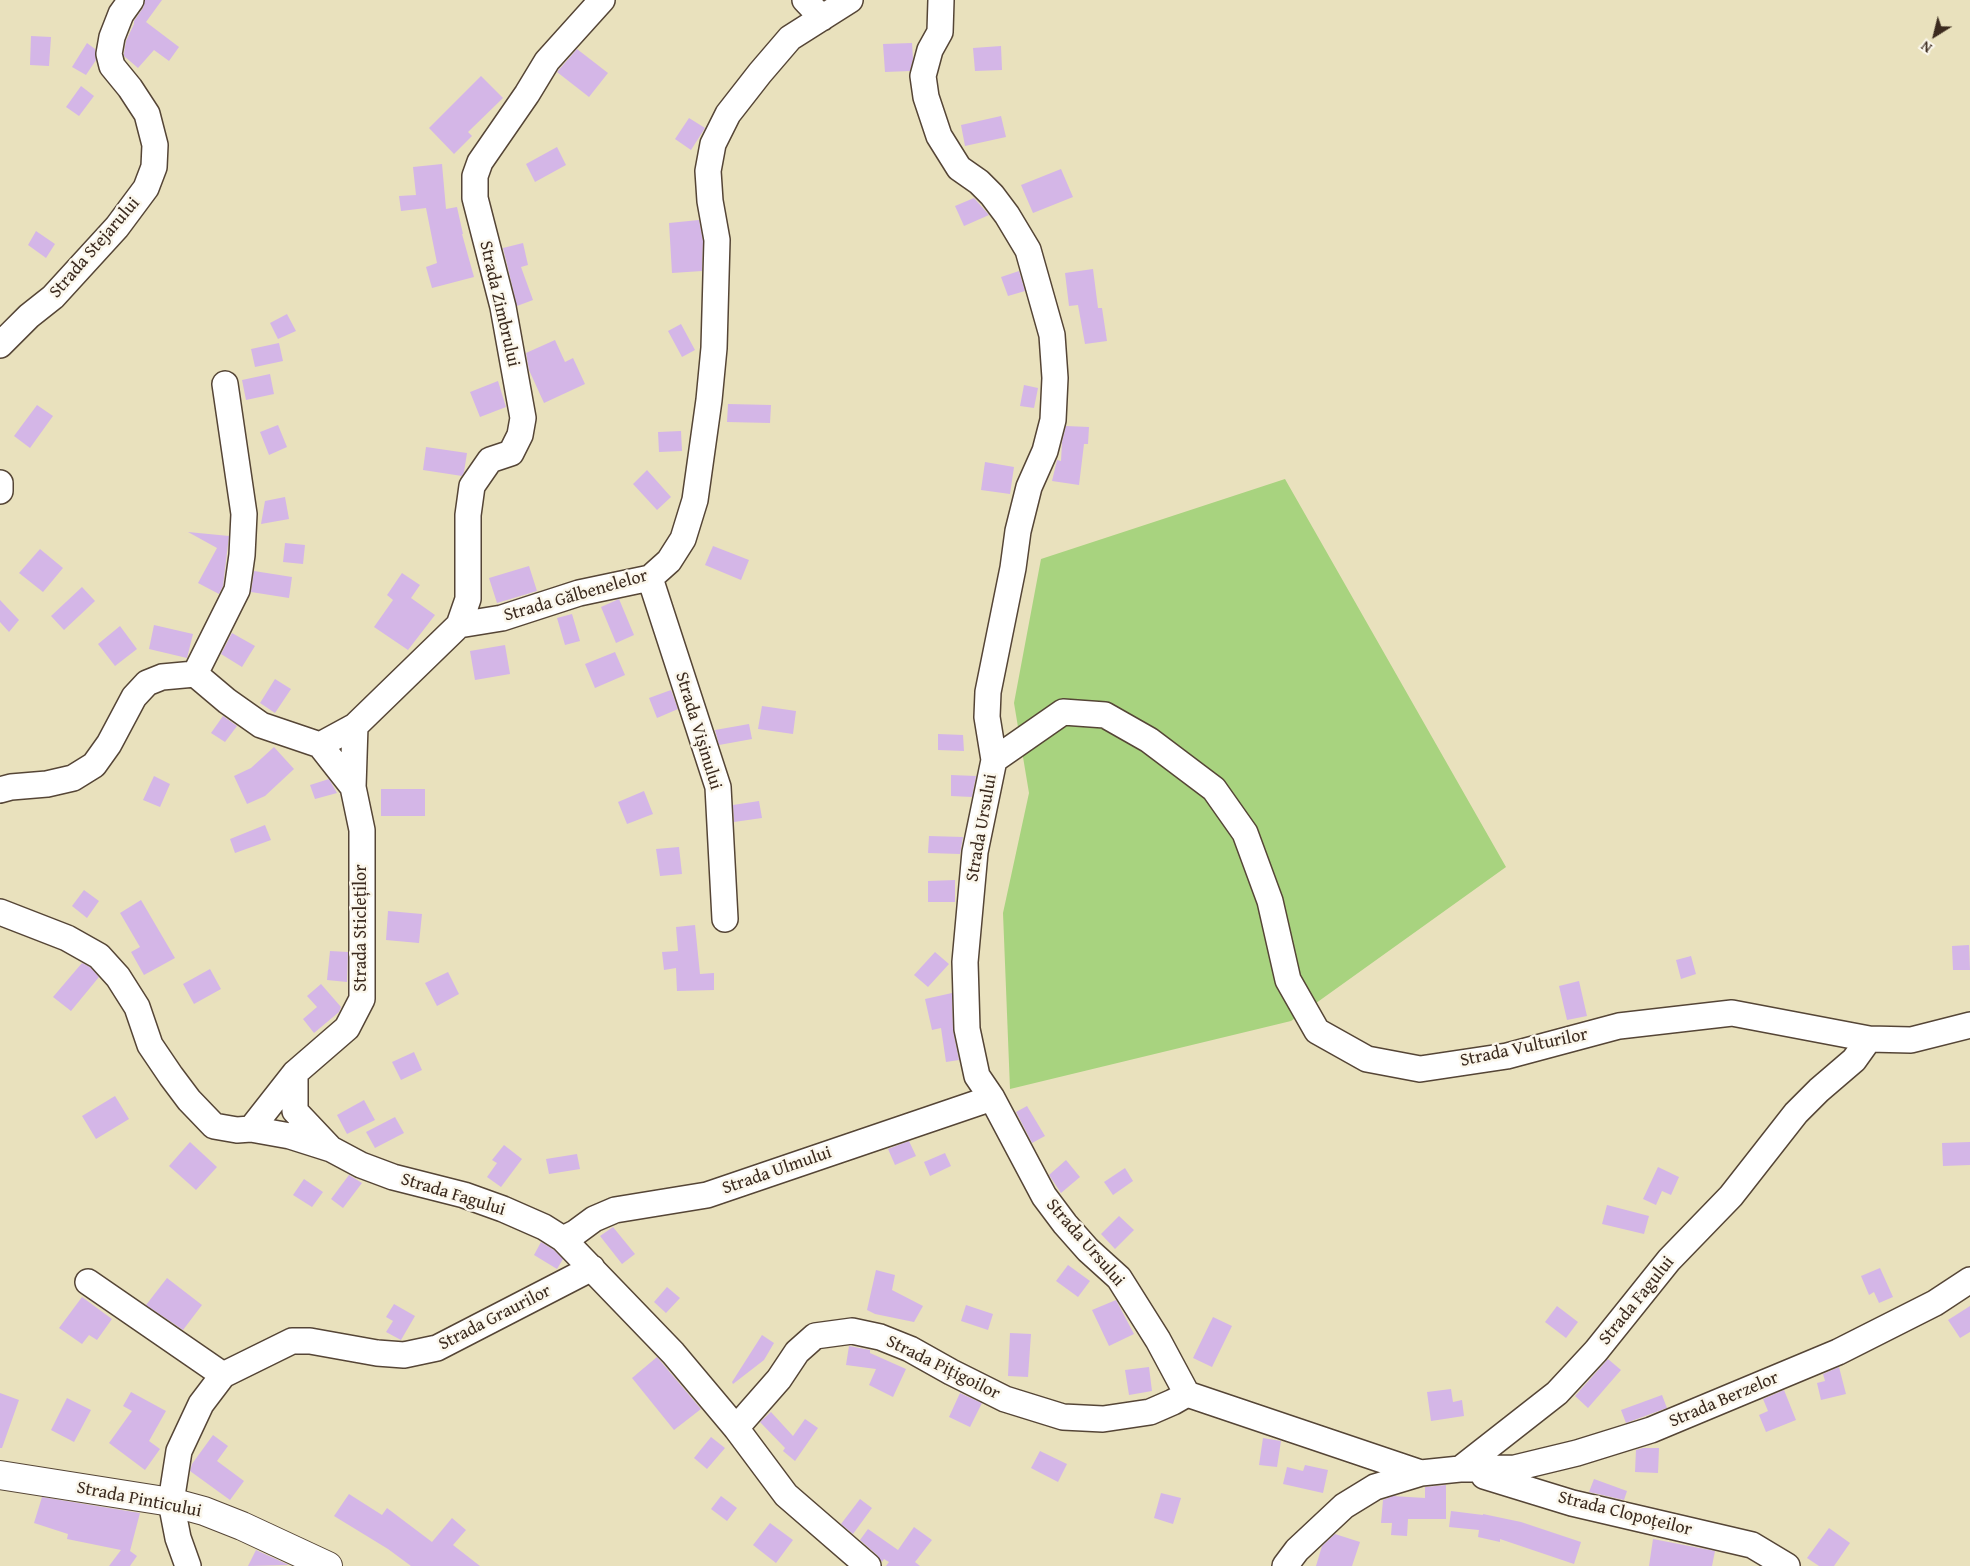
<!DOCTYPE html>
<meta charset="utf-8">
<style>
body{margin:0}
#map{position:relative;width:1970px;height:1566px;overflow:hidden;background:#e9e1bd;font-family:"Gentium Book Plus",serif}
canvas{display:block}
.north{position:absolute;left:1910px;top:10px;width:50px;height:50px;-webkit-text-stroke:4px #fbf7ec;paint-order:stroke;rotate:216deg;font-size:14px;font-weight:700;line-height:20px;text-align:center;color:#3b2a1e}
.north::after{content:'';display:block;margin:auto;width:18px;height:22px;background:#3b2a1e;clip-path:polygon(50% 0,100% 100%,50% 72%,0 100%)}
</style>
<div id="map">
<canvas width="1970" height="1566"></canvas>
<div class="north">N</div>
</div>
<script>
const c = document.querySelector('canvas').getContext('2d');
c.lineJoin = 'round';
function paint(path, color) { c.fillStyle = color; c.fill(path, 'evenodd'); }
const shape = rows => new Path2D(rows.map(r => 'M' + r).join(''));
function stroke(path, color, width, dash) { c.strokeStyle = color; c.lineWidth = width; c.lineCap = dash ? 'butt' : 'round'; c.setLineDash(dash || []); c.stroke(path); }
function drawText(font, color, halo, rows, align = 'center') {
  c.font = font + ' "Gentium Book Plus",serif'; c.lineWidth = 5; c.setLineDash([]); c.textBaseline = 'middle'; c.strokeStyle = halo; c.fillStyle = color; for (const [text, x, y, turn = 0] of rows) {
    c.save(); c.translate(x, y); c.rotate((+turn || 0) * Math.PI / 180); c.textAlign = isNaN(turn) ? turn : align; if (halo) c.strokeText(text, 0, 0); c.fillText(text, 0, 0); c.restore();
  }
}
paint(shape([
 [1285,479,1506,867,1291,1021,1010,1089,1003,913,1029,793,1014,703,1041,559]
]), '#a8d37f');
paint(shape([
 [145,0,162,0,146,22,179,47,169,61,154,50,138,68,124,56,124,53,126,41,134,24,134,21,143,8],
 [31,36,51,37,49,66,30,65],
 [87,43,95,49,96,60,86,75,72,67],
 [912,43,913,59,910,71,885,72,883,44],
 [1001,46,1002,70,975,71,973,48],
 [577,49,608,73,589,97,557,72],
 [481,76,503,98,468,132,472,136,454,154,429,128],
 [81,86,94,96,79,116,66,107],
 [1001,116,1006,137,965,146,961,125],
 [689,118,705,128,691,150,675,139],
 [557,147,566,165,535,182,526,164],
 [442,164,446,209,457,207,463,234,462,234,474,277,432,288,426,267,437,263,426,208,401,211,399,196,416,195,413,167],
 [1061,169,1073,197,1033,213,1021,185],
 [974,198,989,215,964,226,955,206],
 [699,220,703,241,702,271,672,273,669,223],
 [36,231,55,244,46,258,28,245],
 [523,243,528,265,521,267,533,300,517,306,503,248],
 [1093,269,1098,308,1102,308,1107,341,1085,344,1078,305,1069,306,1065,273],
 [1019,271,1025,291,1008,296,1001,277],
 [287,314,296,331,278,339,270,323],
 [681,324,695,350,682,357,668,331],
 [555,340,565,362,573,358,585,384,544,403,529,370,526,353],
 [279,343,283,361,255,367,251,349],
 [270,374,274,394,246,400,242,380],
 [498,381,506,407,480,417,470,392],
 [1024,385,1038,388,1034,408,1020,406],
 [728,404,771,405,770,423,727,422],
 [37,405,53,416,30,448,14,436],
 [278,425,287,447,269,455,260,432],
 [1066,426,1089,427,1088,444,1084,444,1079,485,1052,481,1057,460,1061,461,1062,442],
 [681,431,682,451,659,452,658,432],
 [426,447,467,453,464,472,462,476,423,470],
 [985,462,1014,467,1010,494,981,490],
 [647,470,671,497,657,510,633,484],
 [285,497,289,519,261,524,265,501],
 [188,532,229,536,223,586,219,594,198,583,217,548],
 [285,543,305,545,303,564,283,562],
 [713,546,749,560,741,580,705,565],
 [40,549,63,568,43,592,19,573],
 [529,566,537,591,497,603,489,578],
 [254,571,292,577,289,598,251,592],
 [402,573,420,585,411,598,435,615,408,650,374,627,393,600,387,595],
 [82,587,95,601,64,630,51,616],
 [619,599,634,635,616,643,601,607],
 [0,600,19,620,9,632,0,622],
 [572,614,580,641,565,645,557,618],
 [154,625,193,634,187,658,149,649],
 [120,626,137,649,115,666,98,644],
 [232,633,255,646,242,667,221,654],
 [505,645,510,674,475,680,470,651],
 [615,652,625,675,595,688,585,664],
 [275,679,291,689,275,713,260,703],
 [671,690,678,709,657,718,649,698],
 [762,706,796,711,793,734,758,729],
 [223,716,237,726,225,742,211,733],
 [749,724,752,739,719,745,715,730],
 [938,734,963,735,964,751,938,750],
 [274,747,294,769,265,796,247,804,234,776,251,768],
 [951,775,976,776,972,797,951,796],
 [154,776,170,784,160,807,143,800],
 [329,779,337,793,315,799,310,785],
 [381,789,425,789,425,816,381,816],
 [644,791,653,814,627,824,618,802],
 [759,801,762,818,734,822,733,805],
 [265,825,271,840,235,853,230,839],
 [929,836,963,837,960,854,928,853],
 [679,847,682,874,660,876,656,849],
 [955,880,955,902,928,902,928,881],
 [84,890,99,901,87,918,72,906],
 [141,900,175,958,144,975,131,952,140,947,120,913],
 [388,911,422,914,419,943,386,940],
 [695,925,700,974,714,973,714,990,677,991,676,968,664,970,662,952,678,951,676,927],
 [1969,945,1970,970,1953,970,1952,946],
 [330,951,348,952,347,982,327,980],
 [935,952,949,964,928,987,914,975],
 [1691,956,1696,974,1681,979,1676,960],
 [82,963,90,967,99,977,71,1011,53,997],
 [210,969,221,989,194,1004,183,984],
 [448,972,459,994,437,1006,425,983],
 [1579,981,1587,1016,1567,1020,1559,986],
 [321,984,341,1007,339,1012,314,1033,303,1019,317,1007,307,996],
 [952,993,953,1030,959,1060,946,1062,941,1028,932,1030,925,999],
 [414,1052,422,1070,401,1080,392,1062],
 [115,1096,129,1119,96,1139,82,1116],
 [364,1100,375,1120,347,1134,337,1115],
 [1027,1106,1045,1136,1032,1143,1016,1112],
 [395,1117,404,1133,375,1148,366,1132],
 [909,1141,916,1156,895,1165,888,1149],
 [190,1142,217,1167,196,1190,169,1166],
 [1970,1142,1970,1165,1943,1166,1942,1143],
 [504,1145,522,1159,501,1187,487,1177,497,1163,492,1160],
 [945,1153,951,1166,930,1176,924,1162],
 [577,1154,580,1169,549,1174,546,1159],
 [1066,1160,1080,1177,1061,1193,1049,1175],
 [1658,1167,1679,1177,1671,1195,1662,1191,1656,1205,1643,1199],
 [1125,1168,1133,1181,1113,1195,1104,1182],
 [349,1175,362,1183,343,1208,331,1199],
 [304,1179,323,1192,312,1207,293,1195],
 [1607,1205,1649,1216,1644,1234,1602,1224],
 [1119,1216,1134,1230,1115,1249,1101,1234],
 [613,1227,635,1254,622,1264,600,1236],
 [541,1242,554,1250,563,1259,557,1269,534,1255],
 [1068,1265,1090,1281,1078,1297,1056,1281],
 [1880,1268,1893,1297,1879,1303,1874,1292,1869,1295,1861,1276],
 [876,1270,895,1275,892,1290,923,1306,914,1322,875,1314,867,1310],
 [167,1278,202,1305,183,1330,146,1305],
 [667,1287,680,1298,666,1313,654,1302],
 [82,1297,112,1319,97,1340,89,1335,82,1344,59,1328],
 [1116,1300,1134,1334,1109,1346,1092,1310],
 [394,1304,415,1316,401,1340,386,1332,393,1321,386,1317],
 [966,1305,993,1314,988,1330,961,1321],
 [1557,1306,1578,1322,1566,1338,1545,1322],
 [1970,1306,1970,1332,1960,1338,1948,1320],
 [1213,1317,1232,1326,1212,1367,1193,1358],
 [1010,1333,1031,1334,1028,1377,1008,1376],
 [762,1335,774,1343,764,1360,733,1384,732,1382],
 [849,1346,870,1350,870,1353,906,1369,893,1397,869,1385,876,1369,846,1365],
 [657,1357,701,1409,674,1430,632,1378],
 [1608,1359,1621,1370,1588,1408,1575,1396],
 [1149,1367,1152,1391,1129,1395,1125,1370],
 [1839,1367,1846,1394,1821,1400,1817,1383,1825,1381,1823,1374],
 [1451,1389,1453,1402,1462,1400,1464,1416,1431,1421,1427,1392],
 [1784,1390,1796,1420,1766,1432,1759,1415,1768,1411,1763,1399],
 [131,1392,166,1411,149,1441,160,1449,145,1470,109,1443,132,1411,123,1406],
 [0,1393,19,1400,2,1448,0,1448],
 [960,1393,982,1403,970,1427,949,1417],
 [1662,1395,1667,1408,1626,1423,1621,1410],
 [67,1398,91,1410,74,1442,51,1430],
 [771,1412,793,1436,805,1419,818,1428,795,1461,783,1451,785,1448,760,1422],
 [213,1435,228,1446,217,1461,244,1481,230,1500,190,1471,192,1464],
 [711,1437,725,1448,707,1469,694,1458],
 [1263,1438,1281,1441,1277,1467,1259,1465],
 [1643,1448,1659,1448,1658,1473,1635,1472,1636,1450],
 [1040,1451,1067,1464,1058,1482,1031,1468],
 [1305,1465,1328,1470,1323,1493,1283,1484,1287,1467,1303,1471],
 [1594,1479,1627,1491,1624,1500,1589,1492],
 [1446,1485,1446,1519,1408,1519,1407,1536,1391,1535,1392,1523,1381,1523,1383,1500,1393,1496,1425,1498,1425,1487],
 [1161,1493,1181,1498,1173,1524,1154,1518],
 [349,1494,382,1515,387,1508,432,1542,452,1518,466,1530,453,1545,480,1566,411,1566,388,1549,334,1516],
 [721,1496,737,1508,727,1521,711,1509],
 [42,1497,140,1513,130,1551,137,1556,130,1566,109,1566,121,1550,67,1539,68,1534,34,1523],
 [860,1499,872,1508,853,1534,841,1524],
 [1451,1511,1483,1515,1483,1514,1521,1522,1581,1542,1574,1564,1500,1539,1500,1542,1478,1537,1479,1530,1449,1527],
 [770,1523,793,1540,776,1563,753,1545],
 [914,1527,932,1540,915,1562,920,1566,886,1566,889,1562,884,1559,882,1562,877,1555,860,1540,868,1529,898,1550],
 [1829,1528,1850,1543,1834,1566,1819,1566,1807,1558],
 [1335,1534,1360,1542,1352,1566,1316,1566,1322,1546],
 [1653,1539,1715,1551,1712,1566,1649,1566],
 [256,1550,289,1565,248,1566]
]), '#d4b6e7');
const minor = shape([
 [805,0,822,18],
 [941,0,940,32,930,50,923,76,926,97,939,136,959,168,979,182,992,195,1007,215,1028,250,1052,335,1055,378,1053,420,1045,451,1029,487,1018,531,1013,568,988,692,987,717,994,760,975,852,965,962,967,1029,977,1076,992,1098,1044,1196,1065,1224,1088,1250,1119,1278,1158,1340,1187,1394,1421,1473],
 [0,345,29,316,53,297,117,227,146,188,154,167,155,145,147,114,130,88,112,66,109,54,112,37,121,14,131,0],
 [0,483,0,491],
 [650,578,718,787,725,919],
 [459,625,468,599,468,515,472,486,490,460,511,453,520,435,523,418,503,307,475,198,475,176,480,162,527,94,547,61,602,0],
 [195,674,237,590,242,555,244,514,225,384],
 [320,745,353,787],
 [994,760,1063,712,1105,715,1149,740,1214,789,1245,833,1270,901,1288,980,1317,1031,1367,1059,1420,1069,1507,1056,1619,1026,1732,1013,1869,1039],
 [0,790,11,787,47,784,73,778,94,765,109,744,134,697,147,683,162,677,195,674,227,701,261,725,320,745,355,726,459,625,502,618,579,593,650,578,669,561,683,539,695,500,709,400,714,348,717,240,710,201,708,171,713,144,728,114,760,73,790,38,850,0],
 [0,912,67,938,99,956,118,977,137,1007,150,1045,171,1076,189,1100,214,1126,237,1130,251,1129,290,1136,331,1149,361,1165,393,1177,464,1195,503,1209,544,1227,563,1239,673,1353,736,1428,786,1495,868,1566],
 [295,1073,295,1111,329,1147],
 [251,1129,295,1073,347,1028,362,999,362,830,353,787,355,726],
 [563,1239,575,1233,594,1219,615,1210,707,1195,992,1098],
 [88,1282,223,1375],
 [736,1428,779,1379,797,1352,815,1336,852,1331,880,1337,910,1349,951,1372,1005,1399,1063,1417,1103,1419,1150,1412,1173,1402,1187,1394],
 [1460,1469,1515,1468,1577,1453,1651,1430,1838,1352,1935,1303,1970,1280],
 [1484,1476,1572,1503,1752,1545,1787,1566],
 [188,1566,178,1538,171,1502,179,1451,201,1404,223,1375,292,1341,310,1341,377,1353,404,1355,437,1348,592,1268],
 [1285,1566,1297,1550,1344,1506,1375,1487,1421,1473,1460,1469,1557,1393,1596,1351,1669,1260,1731,1196,1796,1113,1819,1090,1854,1060,1869,1039,1911,1040,1970,1025]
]);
const major = shape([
 [0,1475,171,1502,204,1511,242,1526,328,1566]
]);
stroke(minor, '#554536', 28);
stroke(major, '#554536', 30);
stroke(minor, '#fff', 25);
stroke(major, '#fff', 28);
drawText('18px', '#3b2a1e', '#fbf7ec', [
 ["Strada Stejarului",95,248,-49],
 ["Strada Zimbrului",499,304,77],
 ["Strada Gălbenelelor",576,596,-16],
 ["Strada Vișinului",698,731,73],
 ["Strada Ursului",982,828,-80],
 ["Strada Sticleților",361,928,-90],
 ["Strada Vulturilor",1524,1048,-12],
 ["Strada Ulmului",777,1171,-19],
 ["Strada Fagului",453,1195,17],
 ["Strada Ursului",1085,1243,49],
 ["Strada Fagului",1637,1301,-51],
 ["Strada Graurilor",495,1318,-27],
 ["Strada Pițigoilor",943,1368,26],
 ["Strada Berzelor",1724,1400,-23],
 ["Strada Pinticului",139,1500,11],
 ["Strada Clopoțeilor",1625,1514,14]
]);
</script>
